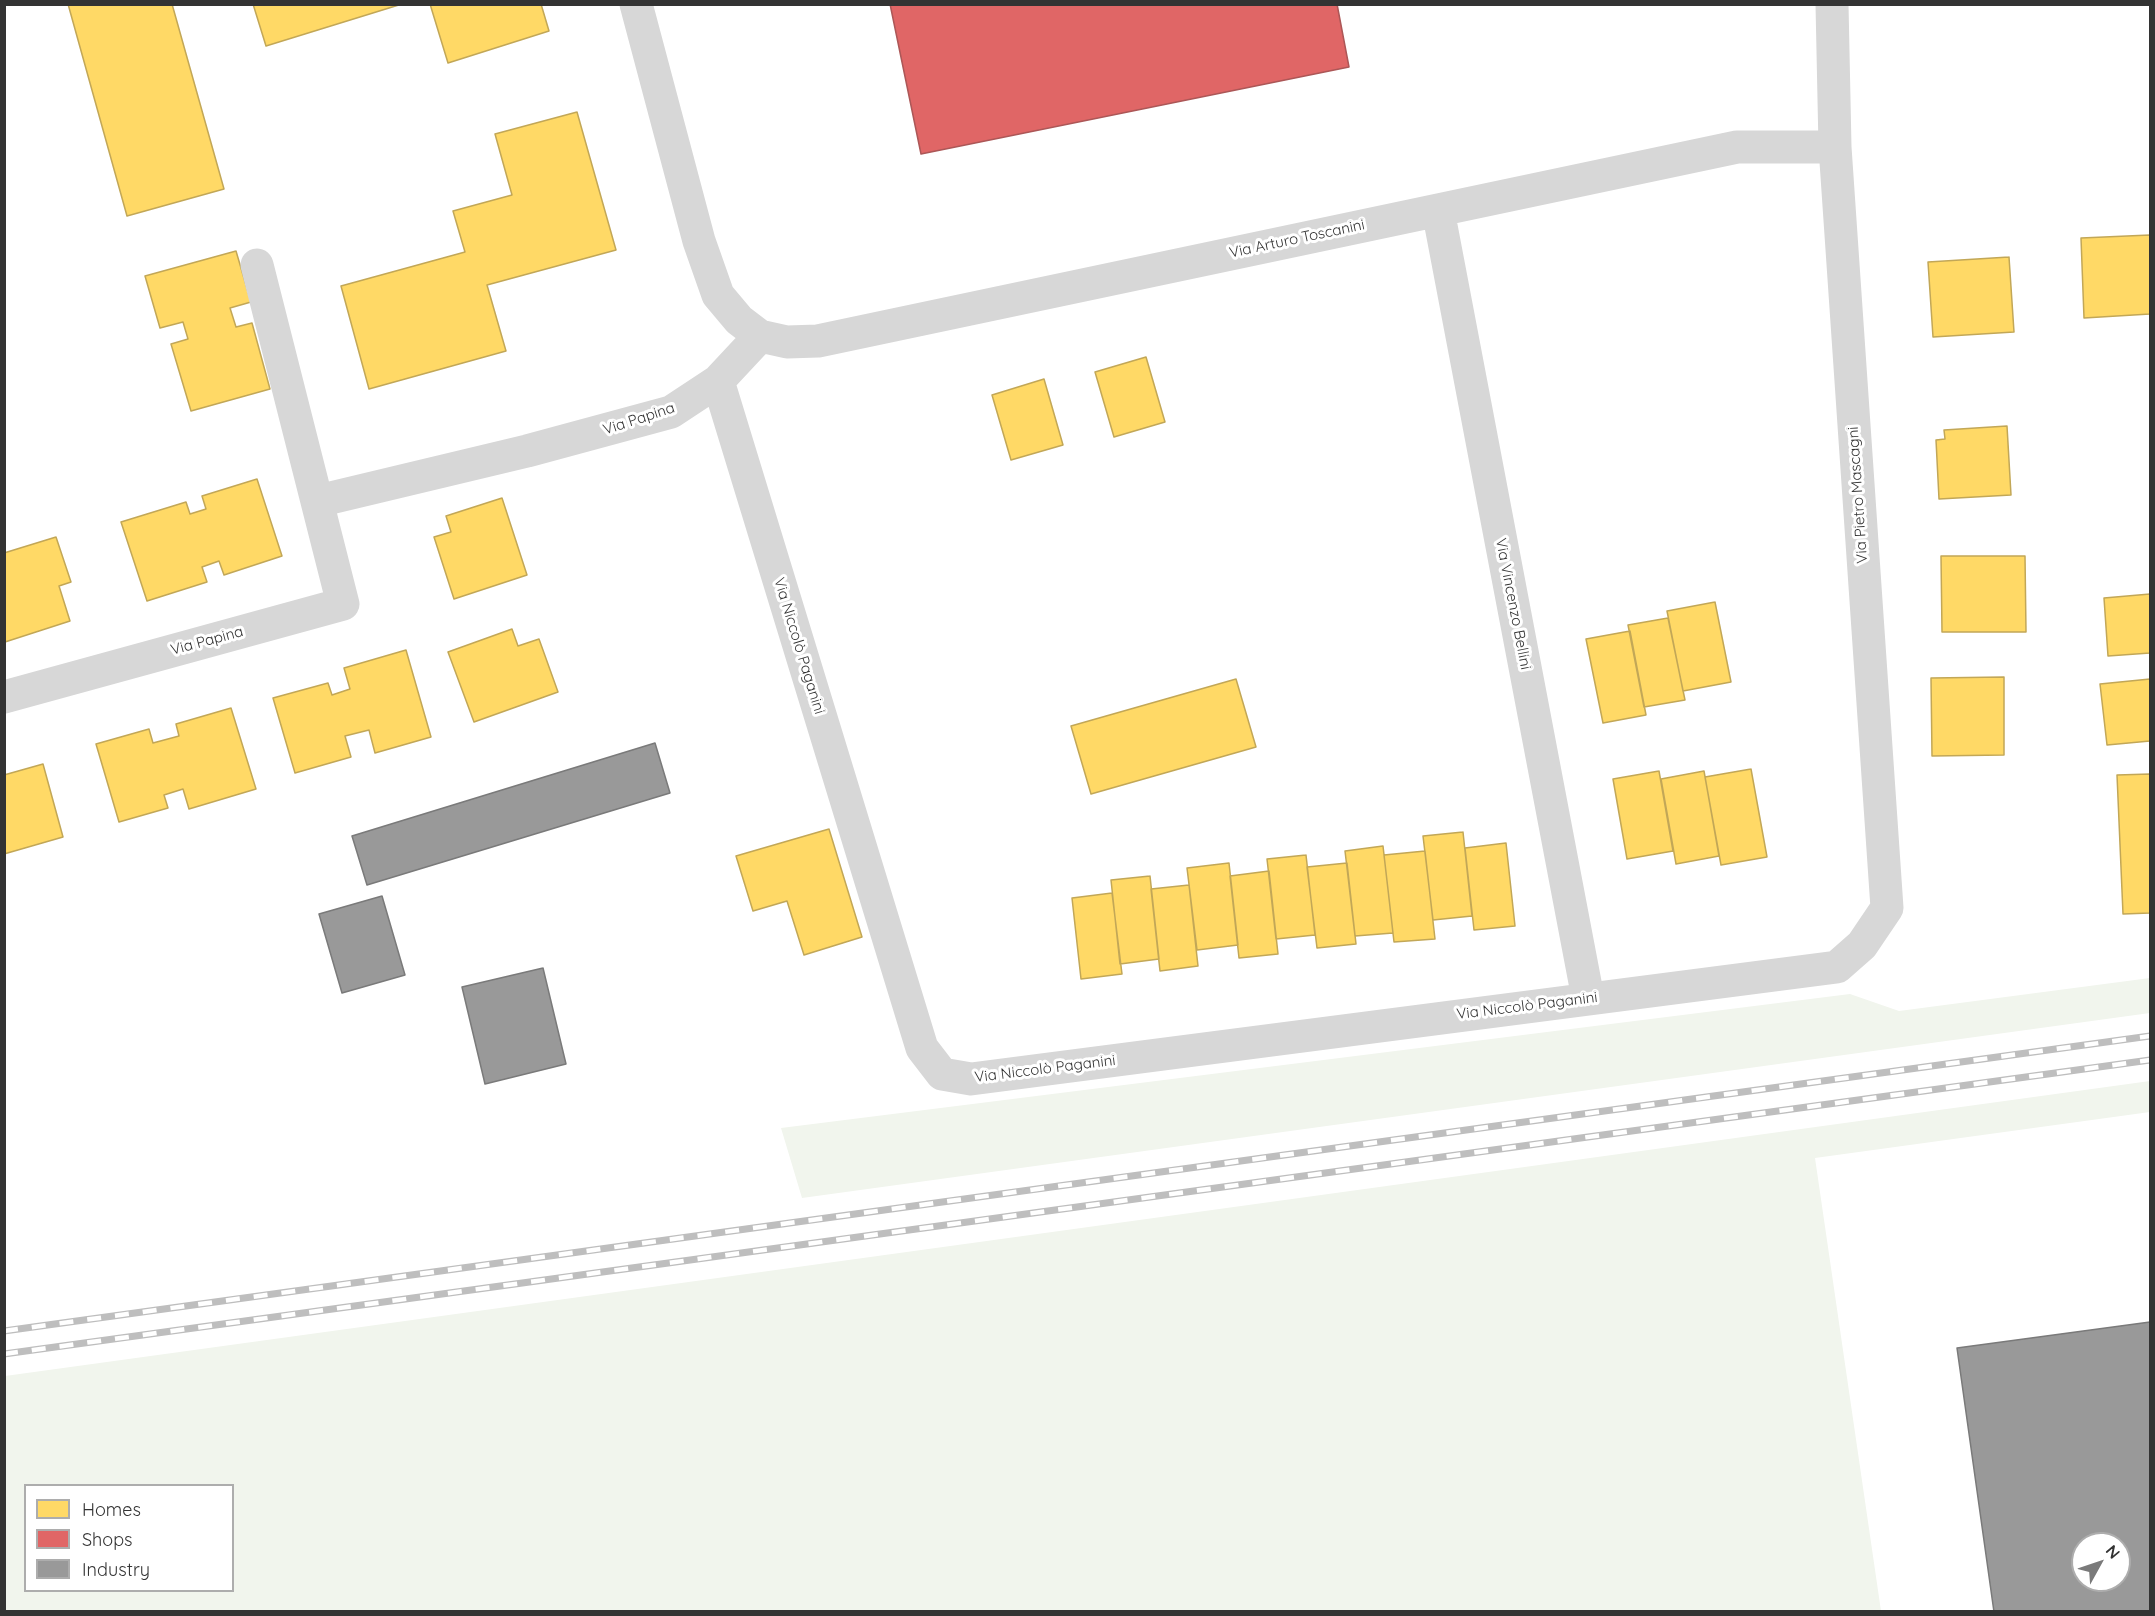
<!DOCTYPE html>
<meta charset="utf-8">
<style>
body{margin:0}
#map{position:relative;width:2155px;height:1616px;overflow:hidden;background:#fff;font-family:Quicksand,sans-serif}
canvas{display:block}
.frame{position:absolute;inset:0;border:6px solid #333;pointer-events:none}
.legend{position:absolute;left:24px;top:1484px;width:210px;height:108px;box-sizing:border-box;background:#fff;border:2px solid #adadad;margin:0;padding:8px 10px;list-style:none;font-size:18px;color:#333}
.legend li{display:flex;align-items:center;gap:12px;height:30px}
.legend b{width:30px;border:2px solid #adadad}
.north{position:absolute;left:2071px;top:1532px;width:60px;height:60px;box-sizing:border-box;background:#fff;border:2px solid #adadad;border-radius:50%;rotate:50deg;font-size:16px;font-weight:700;line-height:24px;text-align:center;color:#333}
.north::after{content:'';display:block;margin:auto;width:21px;height:27px;background:#7a7a7a;clip-path:polygon(50% 0,100% 100%,50% 72%,0 100%)}
</style>
<div id="map">
<canvas width="2155" height="1616"></canvas>
<div class="frame"></div>
<ul class="legend">
<li><b style="height:16px;background:#ffd966"></b>Homes</li>
<li><b style="height:16px;background:#e06666"></b>Shops</li>
<li><b style="height:16px;background:#999"></b>Industry</li>
</ul>
<div class="north">N</div>
</div>
<script>
const c = document.querySelector('canvas').getContext('2d');
c.lineJoin = 'round';
function paint(path, color) { c.fillStyle = color; c.fill(path, 'evenodd'); }
const shape = rows => new Path2D(rows.map(r => 'M' + r).join(''));
function stroke(path, color, width, dash) { c.strokeStyle = color; c.lineWidth = width; c.lineCap = dash ? 'butt' : 'round'; c.setLineDash(dash || []); c.stroke(path); }
function drawText(font, color, halo, rows, align = 'center') {
  c.font = font + ' Quicksand,sans-serif'; c.lineWidth = 6; c.setLineDash([]); c.textBaseline = 'middle'; c.strokeStyle = halo; c.fillStyle = color; for (const [text, x, y, turn = 0] of rows) {
    c.save(); c.translate(x, y); c.rotate((+turn || 0) * Math.PI / 180); c.textAlign = isNaN(turn) ? turn : align; if (halo) c.strokeText(text, 0, 0); c.fillText(text, 0, 0); c.restore();
  }
}
paint(shape([
 [2150,978,2150,1013,802,1198,781,1128,1850,994,1899,1011],
 [2150,1081,2150,1112,1815,1158,1881,1611,5,1611,5,1376],
 [26,1486,232,1486,232,1590,26,1590]
]), '#f1f5ed');
const homes = shape([
 [68,4,172,4,224,189,127,216,68,4],
 [253,4,402,4,266,46,253,4],
 [430,4,541,4,549,31,448,63,430,4],
 [577,112,616,250,487,285,506,351,369,389,341,286,465,252,453,211,512,195,495,134,577,112],
 [2150,235,2150,314,2084,318,2081,238,2150,235],
 [236,251,251,302,230,308,236,327,252,323,270,389,191,411,171,344,188,339,183,322,160,328,145,276,236,251],
 [2009,257,2014,332,1933,337,1928,262,2009,257],
 [1146,357,1165,422,1114,437,1095,372,1146,357],
 [1044,379,1063,445,1011,460,992,395,1044,379],
 [2007,426,2011,495,1939,499,1936,440,1945,439,1944,430,2007,426],
 [257,479,282,556,224,575,219,561,202,567,207,582,147,601,121,522,186,502,190,514,206,509,202,496,257,479],
 [502,498,527,575,454,599,434,537,451,532,446,516,502,498],
 [56,537,71,582,59,586,70,621,5,642,4,553,56,537],
 [1941,556,2025,556,2026,632,1942,632,1941,556],
 [2150,594,2150,653,2108,656,2104,598,2150,594],
 [1715,602,1731,682,1683,691,1667,611,1715,602],
 [1668,618,1685,700,1644,707,1628,625,1668,618],
 [512,629,518,646,539,639,558,692,474,722,448,652,512,629],
 [1630,631,1646,715,1603,723,1586,639,1630,631],
 [406,650,431,737,375,753,369,730,345,736,351,757,295,773,273,698,328,683,332,695,350,689,344,668,406,650],
 [2004,677,2004,755,1932,756,1931,678,2004,677],
 [1236,679,1256,747,1091,794,1071,726,1236,679],
 [2150,679,2150,741,2107,745,2100,684,2150,679],
 [231,708,256,789,189,809,183,789,164,795,168,808,119,822,96,744,149,729,153,743,179,736,176,724,231,708],
 [43,764,63,837,4,854,4,775,43,764],
 [1751,769,1767,857,1721,865,1705,777,1751,769],
 [1659,771,1673,851,1627,859,1613,779,1659,771],
 [1704,771,1719,856,1676,864,1661,779,1704,771],
 [2150,774,2150,913,2123,914,2117,775,2150,774],
 [829,829,862,937,804,955,787,901,753,911,736,856,829,829],
 [1463,832,1472,916,1433,920,1423,836,1463,832],
 [1506,843,1515,926,1474,930,1465,848,1506,843],
 [1383,846,1393,933,1355,936,1345,851,1383,846],
 [1425,851,1435,939,1394,942,1384,855,1425,851],
 [1306,855,1315,935,1276,939,1267,859,1306,855],
 [1229,863,1238,945,1197,950,1187,868,1229,863],
 [1347,863,1356,944,1317,948,1307,867,1347,863],
 [1269,871,1278,954,1239,958,1230,876,1269,871],
 [1150,876,1159,959,1120,964,1111,880,1150,876],
 [1189,885,1198,966,1160,971,1151,889,1189,885],
 [1112,893,1122,974,1081,979,1072,898,1112,893]
]);
paint(homes, '#ffd966');
stroke(homes, '#c2a757', 1.5);
const shops = shape([
 [890,4,1337,4,1349,67,921,154,890,4]
]);
paint(shops, '#e06666');
stroke(shops, '#ac5757', 1.5);
const industry = shape([
 [655,743,670,793,367,885,352,836,655,743],
 [382,896,405,975,342,993,319,914,382,896],
 [543,968,566,1064,485,1084,462,987,543,968],
 [2150,1322,2150,1612,1994,1612,1957,1348,2150,1322],
 [2083,1544,2119,1544,2119,1580,2083,1580,2083,1544]
]);
paint(industry, '#999');
stroke(industry, '#7a7a7a', 1.5);
stroke(shape([
 [636,4,699,241,718,295,739,320,760,336,787,342,818,341,1737,147,1835,147],
 [1438,210,1588,998],
 [718,381,922,1048,942,1074,971,1079,1837,967,1862,945,1887,908,1835,147,1832,4],
 [318,501,527,451,671,412,718,381,760,336],
 [4,697,343,604,257,265]
]), '#d7d7d7', 33);
const rail = shape([
 [4,1331,2150,1036],
 [4,1354,2150,1060]
]);
stroke(rail, '#bebebe', 7);
stroke(rail, '#fff', 4.5, [14]);
drawText('15px', '#333', '#fff', [
 ["Via Arturo Toscanini",1297,239,-12],
 ["Via Papina",639,419,-18],
 ["Via Pietro Mascagni",1858,495,-94],
 ["Via Vincenzo Bellini",1513,604,79],
 ["Via Papina",207,641,-15],
 ["Via Niccolò Paganini",799,646,73],
 ["Via Niccolò Paganini",1527,1006,-7],
 ["Via Niccolò Paganini",1045,1069,-7]
]);
</script>
